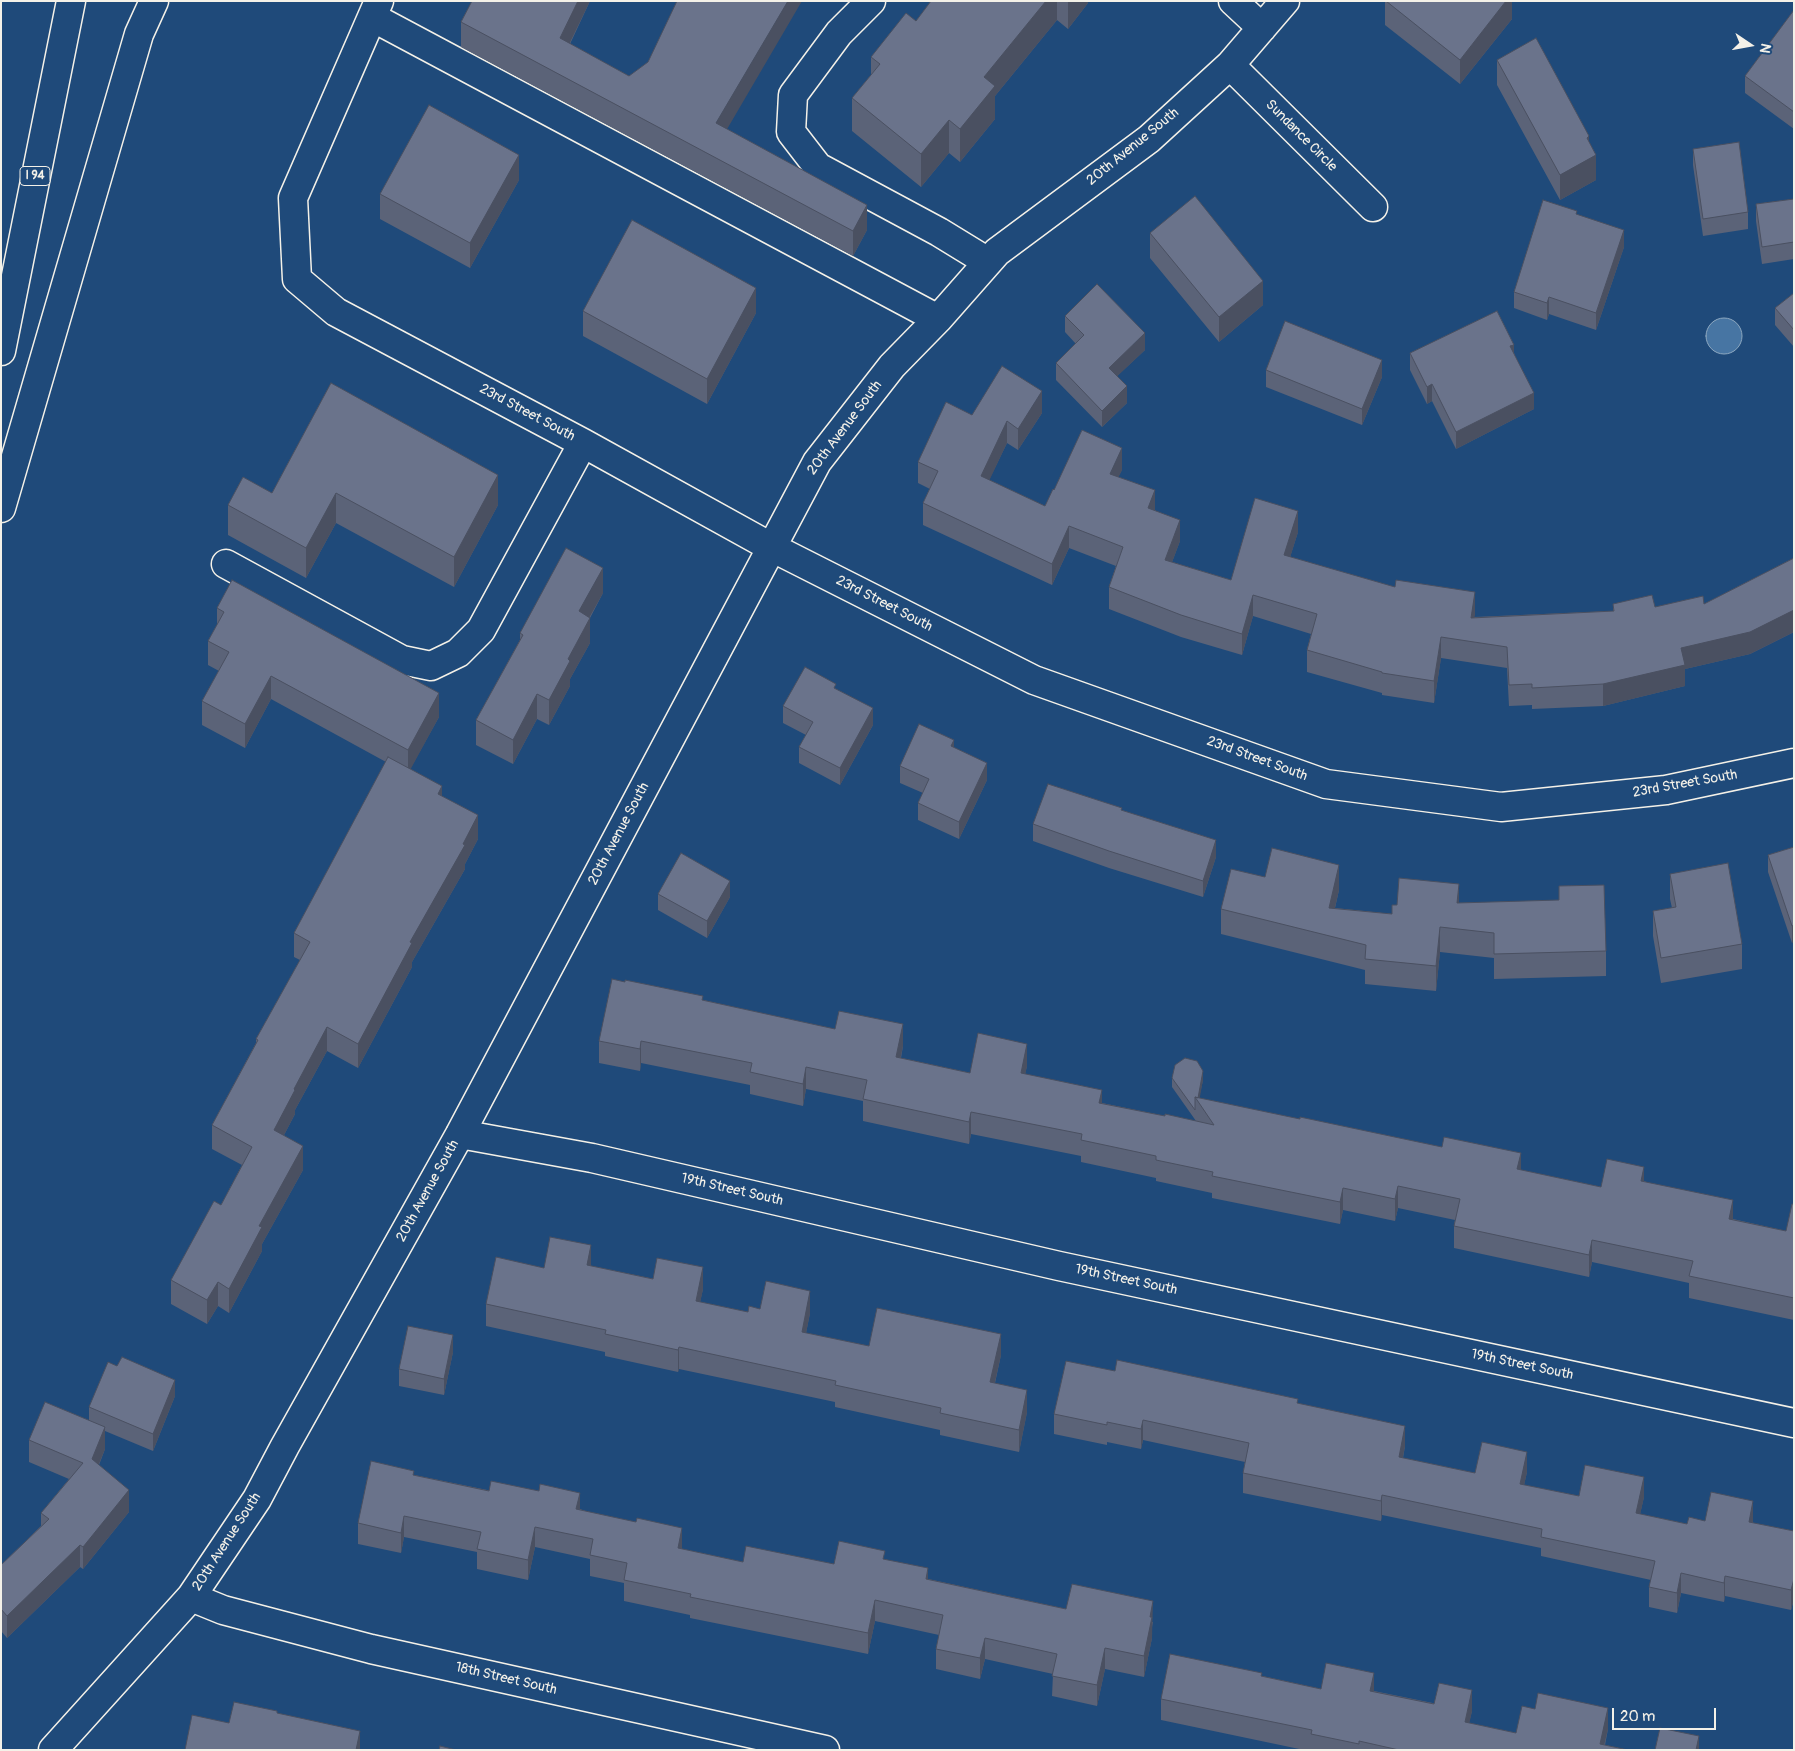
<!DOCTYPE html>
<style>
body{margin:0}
#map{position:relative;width:1795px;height:1751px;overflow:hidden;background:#1f4a7a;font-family:Pangolin,sans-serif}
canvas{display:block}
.frame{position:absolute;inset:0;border:2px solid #f4f1e8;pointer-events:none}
.north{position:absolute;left:1725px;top:20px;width:50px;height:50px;-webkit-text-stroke:4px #1f4a7a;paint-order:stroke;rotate:102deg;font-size:14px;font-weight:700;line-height:20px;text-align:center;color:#f4f1e8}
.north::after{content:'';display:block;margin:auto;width:18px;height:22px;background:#f4f1e8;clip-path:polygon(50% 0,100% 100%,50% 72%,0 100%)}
.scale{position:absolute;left:1612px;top:1708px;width:104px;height:22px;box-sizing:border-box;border:2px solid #f4f1e8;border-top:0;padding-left:6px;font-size:15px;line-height:18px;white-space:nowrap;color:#f4f1e8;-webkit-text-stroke:4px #1f4a7a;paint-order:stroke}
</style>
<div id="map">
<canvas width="1795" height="1751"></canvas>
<div class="frame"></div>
<div class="north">N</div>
<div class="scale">20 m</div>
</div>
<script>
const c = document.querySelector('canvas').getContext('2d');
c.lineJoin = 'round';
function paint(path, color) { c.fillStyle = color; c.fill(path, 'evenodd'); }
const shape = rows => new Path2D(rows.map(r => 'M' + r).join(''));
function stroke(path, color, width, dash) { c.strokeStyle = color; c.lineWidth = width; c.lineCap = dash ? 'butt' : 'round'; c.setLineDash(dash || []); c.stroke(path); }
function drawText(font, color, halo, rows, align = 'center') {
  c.font = font + ' Pangolin,sans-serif'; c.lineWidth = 4; c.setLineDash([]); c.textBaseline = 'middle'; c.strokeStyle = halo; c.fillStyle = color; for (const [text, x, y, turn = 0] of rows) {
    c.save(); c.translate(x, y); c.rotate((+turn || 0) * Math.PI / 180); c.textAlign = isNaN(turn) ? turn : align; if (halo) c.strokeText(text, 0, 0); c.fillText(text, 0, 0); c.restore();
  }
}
const water = shape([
 '1706 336a18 18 0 1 1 36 0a18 18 0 1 1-36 0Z'
]);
paint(water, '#4775a3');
stroke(water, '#8ca7bf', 1);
const minor = shape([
 [379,1,293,198,297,279,336,312,583,443,771,547,1034,680,1326,784,1501,807,1666,790,1794,763],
 [871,1,839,33,793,95,791,132,818,167,939,232,988,262],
 [1233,1,1262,28],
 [372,17,938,319],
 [1230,65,1373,207],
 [226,564,402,660,431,666,458,653,481,630,583,443],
 [460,1134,592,1158,1059,1266,1794,1423],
 [191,1597,223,1610,371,1649,825,1750],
 [53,1750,191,1597,257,1499,285,1446,460,1134,817,462,892,366,938,319,997,252,1149,139,1230,65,1285,1]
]);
const highway = shape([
 [1,351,71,1],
 [1,508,139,34,154,1]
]);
stroke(minor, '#f4f1e8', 31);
stroke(highway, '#f4f1e8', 31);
stroke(minor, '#1f4a7a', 28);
stroke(highway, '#1f4a7a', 28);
paint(shape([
 [472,1,590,1,570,44,727,129,867,230,853,256,461,47,461,22],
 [931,1,1088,1,1088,3,1068,29,1057,20,995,96,995,119,960,162,949,153,921,187,852,131,852,98,871,75,871,57,916,21],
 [1385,1,1512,1,1512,19,1460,84,1385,25],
 [1794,10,1794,129,1745,93,1745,76],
 [1497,60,1589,143,1596,180,1560,200,1497,85],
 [1693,149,1748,212,1748,229,1703,236,1693,165],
 [519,180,470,268,380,219,380,194],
 [1794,199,1794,259,1762,264,1756,221,1756,204],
 [1577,215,1624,247,1596,330,1549,314,1547,320,1514,308,1514,292],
 [1150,233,1263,305,1219,342,1150,258],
 [1794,293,1794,347,1775,325,1775,308],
 [583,311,756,313,707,404,583,336],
 [1065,316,1145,350,1117,376,1127,403,1102,427,1056,380,1056,363,1076,344,1065,332],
 [1410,353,1514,353,1534,409,1456,449,1432,401,1427,404,1410,370],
 [1266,370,1382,377,1362,425,1266,387],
 [331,383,498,505,454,587,336,523,306,578,228,535,228,505,272,493],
 [1042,413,1018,450,1007,443,989,480,1045,506,1054,490,1122,470,1118,477,1155,510,1180,541,1172,562,1231,580,1298,532,1290,557,1475,614,1474,617,1613,611,1613,604,1655,607,1704,604,1794,558,1794,632,1750,654,1685,669,1685,686,1603,706,1532,709,1532,705,1509,706,1507,668,1441,658,1434,703,1382,695,1382,693,1307,672,1307,650,1311,634,1253,616,1242,655,1181,637,1109,609,1109,587,1116,566,1069,548,1052,585,923,525,923,503,930,489,918,483,918,462,972,415],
 [603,593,590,618,590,643,570,679,570,686,549,725,537,719,513,764,476,745,476,720,520,640,520,633],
 [217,608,439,717,410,769,442,796,478,839,465,864,465,869,412,962,412,967,358,1068,327,1051,295,1110,295,1114,284,1135,303,1170,262,1244,262,1251,229,1313,218,1306,207,1324,171,1304,171,1280,221,1205,242,1165,212,1149,212,1125,256,1043,256,1039,300,960,294,957,294,933,386,762,271,699,245,748,202,725,202,701,219,671,208,665,208,641,217,625],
 [836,689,873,725,840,785,799,763,799,747,806,735,783,723,783,706],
 [954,748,987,780,959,839,918,820,918,803,923,793,900,783,900,766],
 [1122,811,1216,857,1203,897,1109,868,1033,841,1033,824],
 [1794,847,1792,943,1768,872,1768,855],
 [1670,874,1742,944,1742,969,1661,983,1653,936,1653,911,1672,908,1670,899],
 [1265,877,1339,890,1335,908,1392,914,1459,903,1606,951,1606,976,1494,979,1494,958,1440,952,1436,991,1365,984,1365,970,1221,934,1221,909],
 [658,894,730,897,707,938,658,910],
 [625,982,903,1046,901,1058,970,1073,1027,1066,1025,1074,1102,1103,1165,1116,1196,1121,1172,1087,1172,1078,1203,1080,1199,1098,1521,1170,1601,1187,1644,1181,1733,1219,1786,1231,1794,1204,1794,1320,1689,1298,1689,1283,1592,1262,1589,1277,1454,1248,1454,1226,1455,1220,1398,1208,1395,1221,1343,1210,1340,1224,1212,1198,1212,1193,1156,1181,1156,1178,1081,1162,1081,1156,971,1134,969,1144,863,1121,863,1101,806,1089,803,1106,750,1094,750,1085,641,1063,640,1071,599,1063,599,1041],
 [591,1266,703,1289,700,1302,748,1312,760,1309,810,1313,806,1333,869,1346,1001,1355,995,1383,1027,1412,1019,1452,940,1435,940,1430,835,1407,835,1402,679,1369,678,1372,605,1356,605,1352,486,1326,486,1304,544,1268],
 [453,1352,444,1395,399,1386,399,1369],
 [1115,1371,1298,1403,1405,1446,1403,1458,1475,1473,1527,1472,1524,1485,1579,1496,1644,1497,1640,1514,1687,1524,1705,1521,1753,1521,1753,1523,1794,1531,1794,1599,1791,1610,1725,1596,1724,1602,1681,1593,1677,1613,1649,1607,1649,1587,1651,1580,1541,1556,1541,1548,1382,1515,1381,1521,1243,1493,1243,1473,1245,1462,1143,1440,1141,1449,1107,1442,1107,1445,1054,1434,1054,1414],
 [175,1396,153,1451,105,1431,105,1449,99,1465,129,1512,83,1569,80,1567,7,1638,1,1631,1,1565,41,1526,41,1513,69,1479,29,1462,29,1440,89,1420,89,1407],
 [414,1475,580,1509,682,1549,743,1562,834,1564,885,1559,928,1579,1066,1609,1153,1622,1152,1627,1152,1638,1144,1677,1105,1669,1097,1706,1052,1696,1053,1674,985,1659,980,1679,936,1669,936,1649,939,1635,875,1621,868,1654,690,1618,690,1615,624,1601,624,1583,590,1576,590,1559,535,1547,528,1580,477,1569,477,1552,404,1537,401,1553,358,1544,358,1523],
 [1262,1676,1321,1689,1374,1691,1472,1711,1469,1723,1516,1733,1608,1729,1605,1745,1628,1750,1304,1750,1161,1720,1161,1699]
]), '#5b6378');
paint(shape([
 [578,1,590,1,560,63,560,38],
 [788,1,802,1,716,148,716,123],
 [1046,1,1057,1,1057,20,995,96,995,119,960,162,960,129,984,77],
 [1068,1,1088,1,1088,3,1068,29],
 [1506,1,1512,1,1512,19,1460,84,1460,60],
 [949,120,949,153,921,187,921,154],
 [1589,136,1589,159,1596,155,1596,180,1560,200,1560,175,1587,138],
 [519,155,519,180,470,268,470,243],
 [867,205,867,230,853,256,853,231],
 [1624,230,1624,247,1596,330,1596,313],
 [1263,281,1263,305,1219,342,1219,317],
 [756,288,756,313,707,404,707,379],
 [1549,297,1549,314,1547,320,1547,303],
 [1145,333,1145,350,1109,384,1109,368],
 [1514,345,1514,362,1510,346],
 [1382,360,1382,377,1362,425,1362,409],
 [1432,384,1432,401,1427,404,1427,387],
 [1127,386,1127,403,1102,427,1102,411],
 [1042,391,1042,413,1018,450,1018,429],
 [1534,393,1534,409,1456,449,1456,432],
 [1007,421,1007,443,981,498,981,476],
 [1122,448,1122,470,1110,495,1110,474],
 [498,475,498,505,454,587,454,557],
 [1155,490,1155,512,1148,508],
 [336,493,336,523,306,578,306,548],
 [1298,511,1298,532,1284,577,1284,555],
 [1180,520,1180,541,1165,581,1165,560],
 [1069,526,1069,548,1052,585,1052,564],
 [603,568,603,593,579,636,579,611],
 [1475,592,1475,614,1471,639,1471,618],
 [1253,595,1253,616,1242,655,1242,634],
 [1794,610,1794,632,1750,654,1685,669,1685,686,1603,706,1603,684,1681,648],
 [590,618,590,643,570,679,570,686,549,725,549,700,568,659],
 [1441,637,1441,658,1434,703,1434,681],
 [271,676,271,699,245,748,245,724],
 [439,693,439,717,408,774,408,750],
 [537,694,537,719,513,764,513,740],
 [873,708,873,725,840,785,840,768],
 [954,740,954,757,951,746],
 [987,763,987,780,959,839,959,822],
 [442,786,442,810,438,794],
 [478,815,478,839,465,864,465,869,412,962,412,967,358,1068,358,1044,410,942],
 [1216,840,1216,857,1203,897,1203,881],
 [1339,865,1339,890,1329,933,1329,908],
 [730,881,730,897,707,938,707,921],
 [1459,884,1459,909,1457,903],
 [1794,925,1794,942,1792,943,1792,926],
 [1440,927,1440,952,1436,991,1436,966],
 [903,1024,903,1046,896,1079,896,1057],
 [327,1027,327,1051,295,1110,295,1114,274,1154,274,1130,294,1089],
 [641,1041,641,1063,640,1071,640,1049],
 [1027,1044,1027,1066,1021,1095,1021,1073],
 [806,1067,806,1089,803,1106,803,1084],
 [1203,1071,1203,1080,1199,1102,1197,1100],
 [1102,1090,1102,1112,1099,1103],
 [971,1112,971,1134,969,1144,969,1122],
 [303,1146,303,1170,262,1244,262,1251,229,1313,229,1289,259,1226],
 [1521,1153,1521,1175,1517,1169],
 [1644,1167,1644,1189,1641,1181],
 [1398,1186,1398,1208,1395,1221,1395,1199],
 [1343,1188,1343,1210,1340,1224,1340,1202],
 [1733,1200,1733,1222,1729,1219],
 [1592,1240,1592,1262,1589,1277,1589,1255],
 [591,1245,591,1267,587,1265],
 [703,1267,703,1289,696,1323,696,1301],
 [218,1282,218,1306,207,1324,207,1300],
 [810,1291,810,1313,802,1354,802,1332],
 [1001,1334,1001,1355,990,1404,990,1382],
 [453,1335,453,1352,444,1395,444,1379],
 [679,1347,679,1369,678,1372,678,1350],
 [175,1380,175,1396,153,1451,153,1434],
 [1027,1390,1027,1412,1019,1452,1019,1430],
 [1143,1420,1143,1440,1141,1449,1141,1429],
 [1405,1426,1405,1446,1399,1477,1399,1457],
 [105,1427,105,1449,92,1481,92,1459],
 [1527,1452,1527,1472,1520,1504,1520,1484],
 [1644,1477,1644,1497,1636,1533,1636,1513],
 [129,1490,129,1512,83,1569,83,1547],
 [580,1493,580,1513,576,1509],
 [1382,1495,1382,1515,1381,1521,1381,1501],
 [1753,1501,1753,1521,1749,1542,1749,1522],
 [404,1516,404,1537,401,1553,401,1533],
 [535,1527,535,1547,528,1580,528,1560],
 [682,1528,682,1549,678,1548],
 [80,1545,80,1567,7,1638,7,1616],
 [928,1568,928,1589,926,1579],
 [1681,1573,1681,1593,1677,1613,1677,1593],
 [1725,1576,1725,1596,1724,1602,1724,1583],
 [1794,1579,1794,1599,1791,1610,1791,1590],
 [875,1600,875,1621,868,1654,868,1633],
 [1153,1601,1152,1638,1144,1677,1144,1656,1150,1617],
 [985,1638,985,1659,980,1679,980,1658],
 [1105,1648,1105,1669,1097,1706,1097,1685],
 [1374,1673,1374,1694,1370,1691],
 [1472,1690,1472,1711,1465,1743,1465,1722],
 [1608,1708,1608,1729,1603,1750,1600,1744],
 [360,1731,360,1750,356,1750],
 [1699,1736,1699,1750,1696,1750]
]), '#4a5061');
const building = shape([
 [472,1,578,1,560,38,629,76,648,62,677,1,788,1,716,123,867,205,853,231,461,22,472,1],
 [931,1,1046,1,984,77,995,86,960,129,949,120,921,154,852,98,880,64,871,57,906,13,916,21,931,1],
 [1386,1,1506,1,1460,60,1386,1],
 [1794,10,1794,112,1745,76,1794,10],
 [1536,38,1589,136,1587,138,1596,155,1560,175,1497,60,1536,38],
 [429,105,519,155,470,243,380,194,429,105],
 [1739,142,1748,212,1703,219,1693,149,1739,142],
 [1195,196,1263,281,1219,317,1150,233,1195,196],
 [1794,199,1794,242,1762,247,1756,204,1794,199],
 [1543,200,1577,211,1576,214,1624,230,1596,313,1549,297,1547,303,1514,292,1543,200],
 [632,220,756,288,707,379,583,311,632,220],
 [1097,284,1145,333,1109,368,1127,386,1102,411,1056,363,1084,335,1065,316,1097,284],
 [1794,293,1794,330,1775,308,1794,293],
 [1497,311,1514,345,1510,346,1534,393,1456,432,1432,384,1427,387,1410,353,1497,311],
 [1285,321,1382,360,1362,409,1266,370,1285,321],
 [1002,366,1042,391,1018,429,1007,421,981,476,1045,506,1053,489,1054,490,1082,430,1122,448,1110,474,1155,490,1148,508,1180,520,1165,560,1231,580,1255,498,1298,511,1284,555,1395,587,1396,580,1475,592,1471,618,1614,611,1613,604,1652,595,1655,607,1703,596,1704,604,1794,558,1794,610,1750,632,1681,648,1685,665,1603,684,1532,688,1532,684,1509,685,1507,647,1441,637,1434,681,1382,673,1382,672,1307,650,1317,614,1253,595,1242,634,1181,615,1109,587,1123,547,1069,526,1052,564,923,503,938,471,918,462,946,402,972,415,1002,366],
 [331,383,498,475,454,557,336,493,306,548,228,505,243,477,272,493,331,383],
 [566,548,603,568,579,611,590,618,568,659,570,661,549,700,537,694,513,740,476,720,523,635,520,633,566,548],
 [232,580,439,693,408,750,271,676,245,724,202,701,229,652,208,641,224,612,217,608,232,580],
 [805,667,836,684,834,688,873,708,840,768,799,747,813,722,783,706,805,667],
 [919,724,954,740,951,746,987,763,959,822,918,803,929,779,900,766,919,724],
 [388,757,442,786,438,794,478,815,463,844,465,845,410,942,412,943,358,1044,327,1027,294,1089,295,1090,274,1130,303,1146,259,1226,262,1227,229,1289,218,1282,207,1300,171,1280,214,1201,221,1205,252,1147,212,1125,258,1040,256,1039,310,942,294,933,388,757],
 [1048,784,1122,808,1121,810,1216,840,1203,881,1109,851,1033,824,1048,784],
 [1794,847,1794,925,1792,926,1768,855,1794,847],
 [1272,848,1339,865,1329,908,1392,914,1392,905,1397,905,1399,878,1459,884,1457,903,1559,900,1559,886,1604,885,1606,951,1494,954,1494,933,1440,927,1436,966,1365,959,1366,945,1221,909,1231,869,1265,877,1272,848],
 [681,853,730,881,707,921,658,894,681,853],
 [1728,863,1742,944,1661,958,1653,911,1676,907,1670,874,1728,863],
 [612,979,625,982,625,980,703,996,702,1000,835,1029,839,1011,903,1024,896,1057,970,1073,978,1033,1027,1044,1021,1073,1102,1090,1099,1103,1165,1116,1165,1114,1214,1125,1195,1097,1300,1119,1300,1117,1442,1147,1444,1137,1521,1153,1517,1169,1601,1187,1607,1159,1644,1167,1641,1181,1733,1200,1729,1219,1786,1231,1792,1204,1794,1204,1794,1298,1689,1276,1693,1261,1592,1240,1589,1255,1454,1226,1460,1199,1398,1186,1395,1199,1343,1188,1340,1202,1212,1176,1213,1172,1156,1160,1156,1156,1081,1140,1082,1134,971,1112,969,1122,863,1099,867,1080,806,1067,803,1084,750,1072,752,1063,641,1041,640,1049,599,1041,612,979],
 [1185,1058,1197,1061,1203,1071,1198,1098,1195,1097,1195,1110,1172,1078,1175,1065,1185,1058],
 [550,1237,591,1245,587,1265,653,1279,657,1258,703,1267,696,1301,748,1312,749,1306,760,1309,766,1281,810,1291,802,1332,869,1346,877,1308,1001,1334,990,1382,1027,1390,1019,1430,940,1413,941,1408,835,1385,836,1381,679,1347,678,1350,605,1334,606,1330,486,1304,496,1257,544,1268,550,1237],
 [408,1326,453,1335,444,1379,399,1369,408,1326],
 [122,1357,175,1380,153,1434,89,1407,108,1362,117,1366,122,1357],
 [1117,1360,1298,1399,1297,1403,1405,1426,1399,1457,1475,1473,1482,1442,1527,1452,1520,1484,1579,1496,1585,1465,1644,1477,1636,1513,1687,1524,1689,1517,1705,1521,1711,1492,1753,1501,1749,1522,1794,1531,1794,1579,1791,1590,1725,1576,1724,1583,1681,1573,1677,1593,1649,1587,1655,1561,1541,1537,1542,1529,1382,1495,1381,1501,1243,1473,1249,1443,1143,1420,1141,1429,1107,1422,1107,1425,1054,1414,1066,1361,1115,1371,1117,1360],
 [45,1402,105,1427,92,1459,129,1490,83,1547,80,1545,7,1616,1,1609,1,1565,49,1519,41,1513,83,1463,29,1440,45,1402],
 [371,1461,414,1471,413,1475,489,1491,491,1481,539,1491,540,1484,580,1493,576,1509,636,1522,637,1518,682,1528,678,1548,743,1562,746,1546,834,1564,839,1541,885,1551,883,1559,928,1568,926,1579,1066,1609,1072,1584,1153,1601,1150,1617,1152,1617,1144,1656,1105,1648,1097,1685,1052,1676,1057,1654,985,1638,980,1658,936,1649,943,1615,875,1600,868,1633,690,1597,691,1594,624,1580,627,1563,590,1555,593,1539,535,1527,528,1560,477,1549,481,1532,404,1516,401,1533,358,1523,371,1461],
 [1170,1654,1262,1673,1261,1676,1321,1689,1326,1663,1374,1673,1370,1691,1434,1704,1439,1683,1472,1690,1465,1722,1516,1733,1522,1706,1535,1709,1538,1693,1608,1708,1600,1744,1628,1750,1399,1750,1359,1741,1359,1744,1311,1734,1312,1730,1161,1699,1170,1654],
 [234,1702,277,1711,277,1713,360,1731,356,1750,185,1750,192,1715,229,1723,234,1702],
 [1660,1728,1699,1736,1696,1750,1655,1750,1660,1728],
 [440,1746,456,1750,439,1750,440,1746]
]);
paint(building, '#6a738b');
stroke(building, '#4a5061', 1);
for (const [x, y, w] of [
 [35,176,30]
]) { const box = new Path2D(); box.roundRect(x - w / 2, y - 9.5, w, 19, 4); c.fillStyle = '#1f4a7a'; c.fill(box); stroke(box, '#f4f1e8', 1); }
drawText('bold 12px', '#f4f1e8', null, [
 ["I 94",35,176]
]);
drawText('14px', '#f4f1e8', '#1f4a7a', [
 ["Sundance Circle",1301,136,45],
 ["20th Avenue South",1133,147,-39],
 ["23rd Street South",527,413,28],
 ["20th Avenue South",845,428,-53],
 ["23rd Street South",884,604,27],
 ["23rd Street South",1257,759,20],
 ["23rd Street South",1685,784,-10],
 ["20th Avenue South",619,834,-62],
 ["19th Street South",732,1190,13],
 ["20th Avenue South",428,1191,-61],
 ["19th Street South",1126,1280,12],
 ["19th Street South",1522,1365,12],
 ["20th Avenue South",227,1542,-57],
 ["18th Street South",506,1679,13]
]);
</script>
